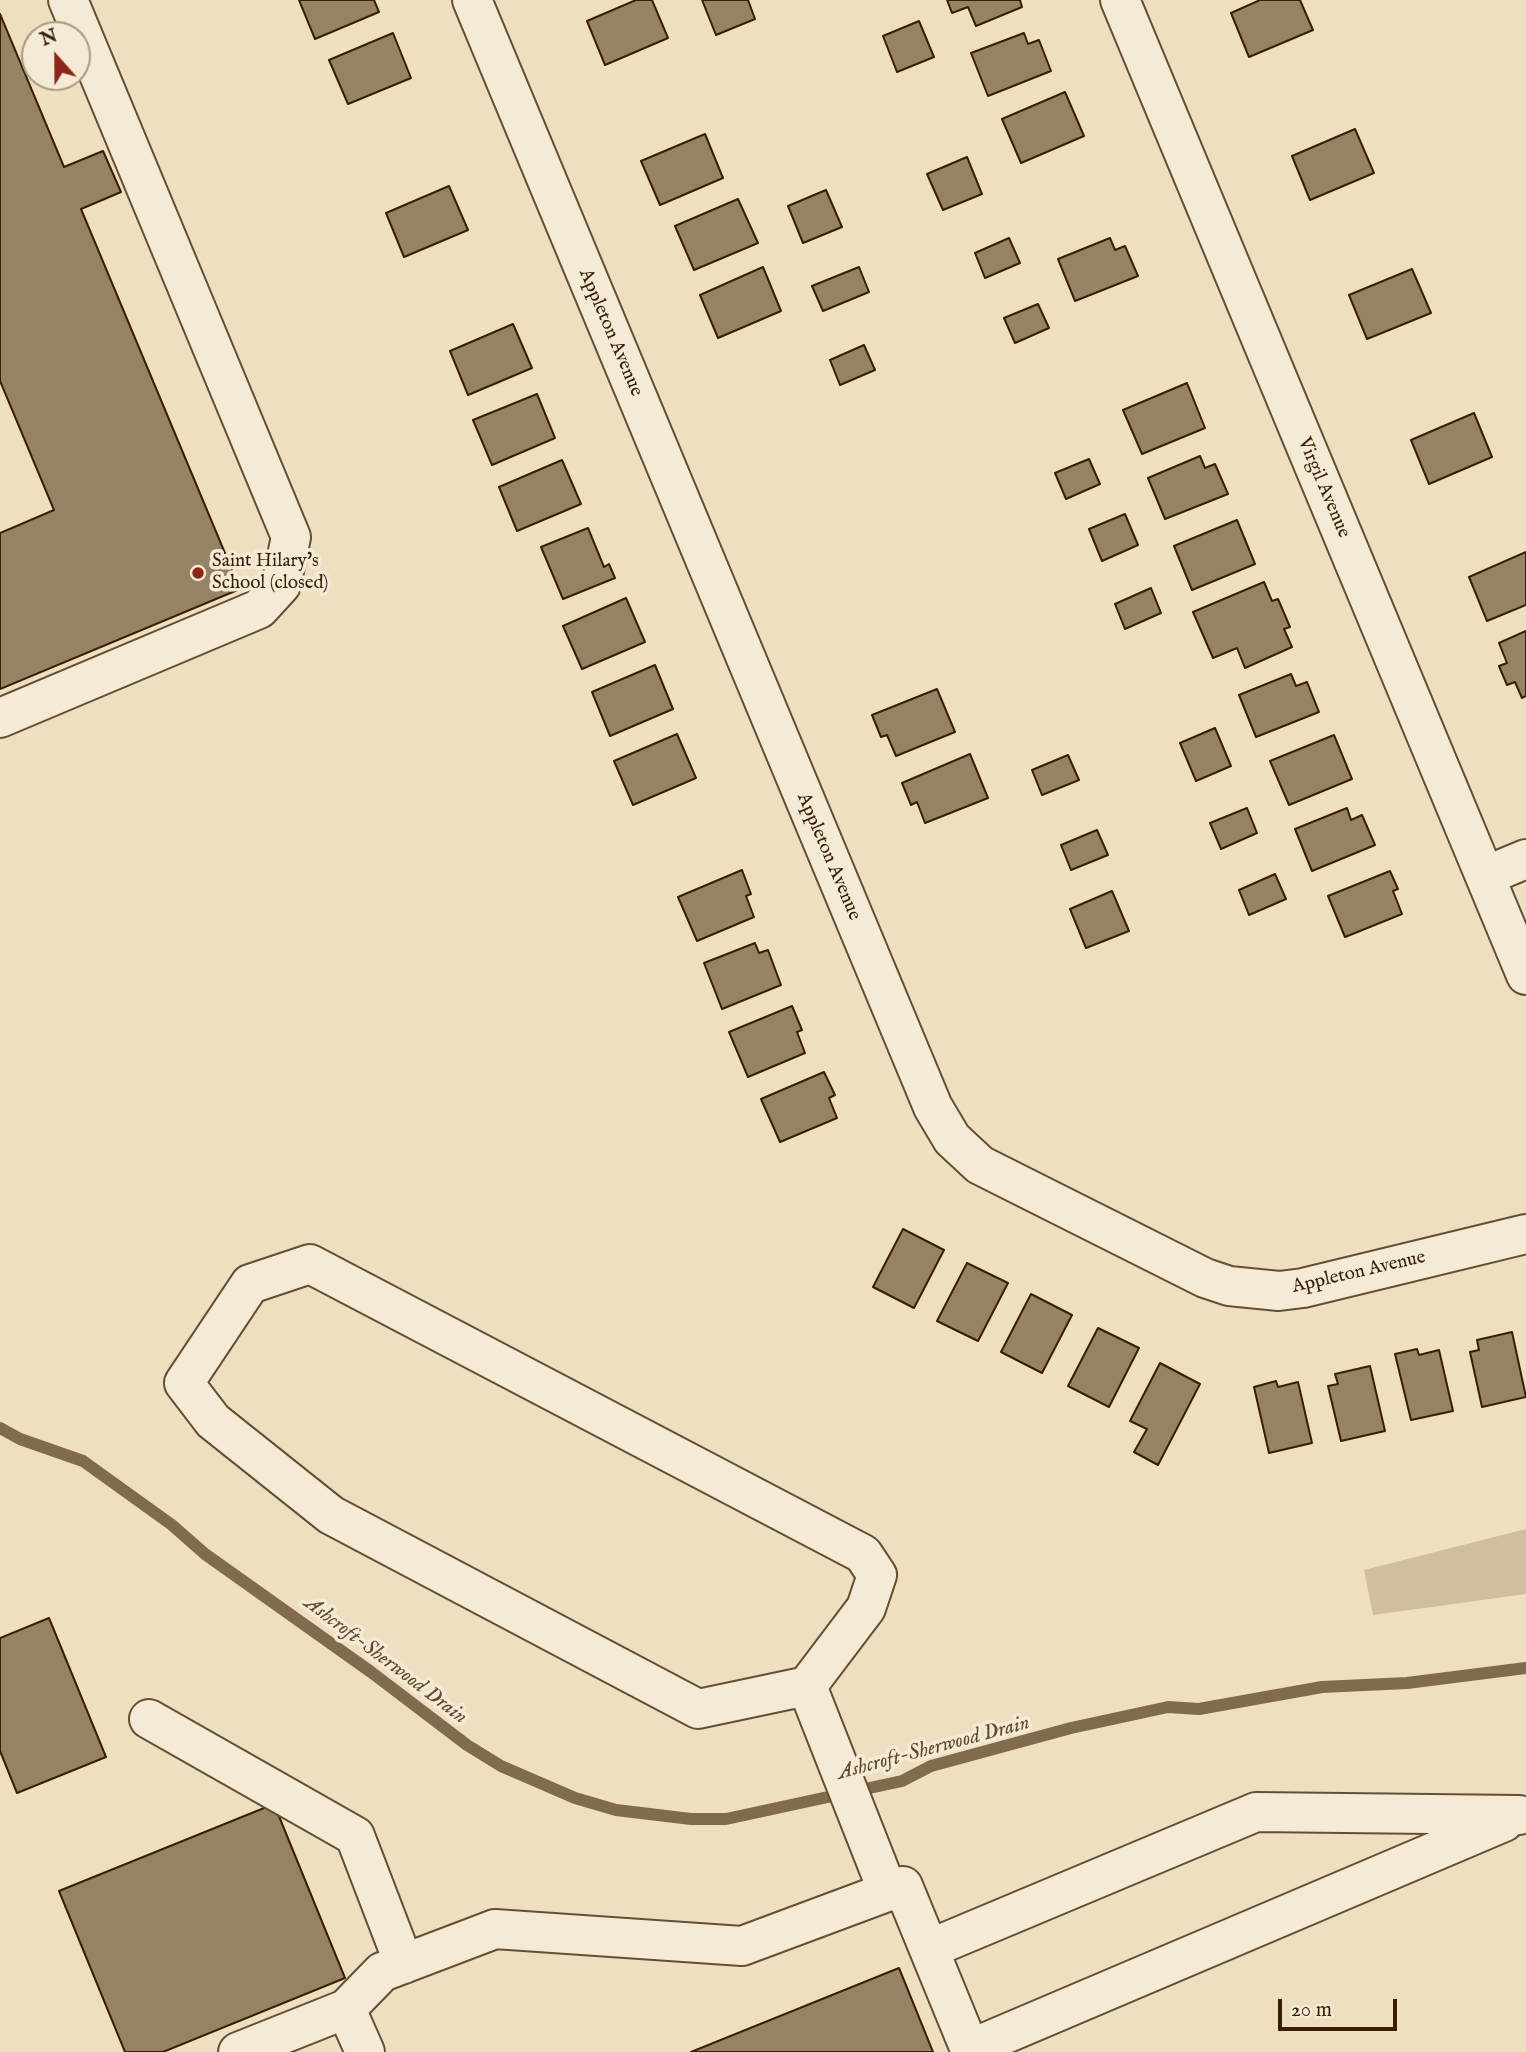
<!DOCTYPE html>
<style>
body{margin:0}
#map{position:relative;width:1526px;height:2052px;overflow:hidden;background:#eedfc0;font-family:"IM FELL English",serif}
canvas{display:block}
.north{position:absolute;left:21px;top:21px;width:70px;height:70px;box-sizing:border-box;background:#f4ead6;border:2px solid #a89982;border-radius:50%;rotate:339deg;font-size:19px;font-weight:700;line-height:28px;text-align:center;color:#371f04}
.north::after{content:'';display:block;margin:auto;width:24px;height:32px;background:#8f2418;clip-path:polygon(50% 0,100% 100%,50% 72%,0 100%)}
.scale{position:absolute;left:1278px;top:1999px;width:119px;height:32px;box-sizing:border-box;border:4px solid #371f04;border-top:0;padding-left:9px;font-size:21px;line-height:24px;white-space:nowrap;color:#371f04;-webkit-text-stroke:5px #f4ead6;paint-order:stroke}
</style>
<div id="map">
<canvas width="1526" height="2052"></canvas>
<div class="north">N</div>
<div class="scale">20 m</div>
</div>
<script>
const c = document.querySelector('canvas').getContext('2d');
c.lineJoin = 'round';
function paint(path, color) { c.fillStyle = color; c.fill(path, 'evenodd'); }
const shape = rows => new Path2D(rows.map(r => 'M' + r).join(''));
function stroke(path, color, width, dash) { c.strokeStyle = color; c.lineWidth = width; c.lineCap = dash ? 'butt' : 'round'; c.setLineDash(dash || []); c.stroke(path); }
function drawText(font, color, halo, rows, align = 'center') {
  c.font = font + ' "IM FELL English",serif'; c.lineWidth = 7; c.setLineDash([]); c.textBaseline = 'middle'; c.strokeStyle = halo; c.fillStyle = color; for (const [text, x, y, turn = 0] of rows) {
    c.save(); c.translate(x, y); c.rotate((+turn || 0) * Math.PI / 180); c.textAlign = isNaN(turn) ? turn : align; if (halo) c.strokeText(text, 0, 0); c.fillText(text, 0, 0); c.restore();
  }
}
paint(shape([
 [1526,1529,1526,1594,1373,1615,1364,1570]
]), '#cfbea0');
stroke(shape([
 [0,1428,20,1439,83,1461,172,1525,205,1554,371,1672,467,1745,501,1766,575,1798,616,1810,691,1819,726,1819,902,1781,931,1766,1071,1728,1168,1707,1199,1709,1322,1687,1407,1683,1526,1668]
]), '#806b4e', 12);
const building = shape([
 [299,0,374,0,379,12,315,39,299,0],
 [636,0,652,0,668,38,605,65,587,21,636,0],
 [702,0,748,0,755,19,716,35,702,0],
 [947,0,1020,0,1022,7,976,26,968,7,952,13,947,0],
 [1260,0,1300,0,1313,30,1249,57,1231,13,1260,0],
 [0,14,64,167,103,151,121,192,81,209,240,589,0,689,0,533,54,510,0,381,0,14],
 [919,21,934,57,897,72,883,36,919,21],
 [393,33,411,78,348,104,329,60,393,33],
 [1024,33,1028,44,1039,40,1051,71,988,96,971,53,1024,33],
 [1065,92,1084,136,1021,163,1002,119,1065,92],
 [1355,129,1374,173,1310,200,1292,156,1355,129],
 [705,134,723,178,660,205,641,161,705,134],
 [967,157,982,194,943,210,927,174,967,157],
 [449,186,468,230,404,257,386,213,449,186],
 [826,190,842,227,803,243,788,206,826,190],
 [738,199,758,243,694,270,675,226,738,199],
 [1009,238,1020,263,985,278,975,253,1009,238],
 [1110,238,1115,250,1125,246,1138,276,1075,301,1058,259,1110,238],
 [763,267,781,311,718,338,700,295,763,267],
 [859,267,869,292,823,311,812,286,859,267],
 [1412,269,1431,313,1367,339,1349,295,1412,269],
 [1038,304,1049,328,1015,343,1004,318,1038,304],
 [513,324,532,368,468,395,450,351,513,324],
 [864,345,875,370,840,385,830,360,864,345],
 [1187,383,1205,428,1142,454,1123,410,1187,383],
 [537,394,555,438,492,465,473,420,537,394],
 [1474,413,1492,457,1429,484,1411,440,1474,413],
 [1200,456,1205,468,1215,464,1228,494,1165,519,1148,478,1200,456],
 [1089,459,1100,484,1066,499,1055,473,1089,459],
 [562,460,581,504,517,531,499,487,562,460],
 [1125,514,1138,545,1102,561,1089,529,1125,514],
 [1237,520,1255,564,1192,590,1174,546,1237,520],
 [588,528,604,567,609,564,615,578,563,599,541,547,588,528],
 [1526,552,1526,605,1487,621,1469,577,1526,552],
 [1264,582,1272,601,1278,599,1290,627,1284,629,1292,647,1245,668,1237,648,1213,658,1193,612,1264,582],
 [1151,588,1161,613,1125,629,1115,604,1151,588],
 [626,598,645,642,582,669,563,626,626,598],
 [1526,631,1526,696,1522,698,1515,682,1507,685,1499,666,1507,663,1499,643,1526,631],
 [655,665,673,709,610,736,592,692,655,665],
 [1291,674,1296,686,1307,682,1319,712,1256,737,1239,695,1291,674],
 [937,689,955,732,896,756,887,735,881,737,872,715,937,689],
 [1215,728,1231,766,1196,781,1180,743,1215,728],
 [677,734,696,778,633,805,614,761,677,734],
 [1334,735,1352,779,1289,805,1270,761,1334,735],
 [970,754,988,798,925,823,917,802,911,805,902,783,970,754],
 [1068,755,1079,780,1042,795,1032,770,1068,755],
 [1247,808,1257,833,1221,849,1210,823,1247,808],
 [1347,808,1351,820,1362,815,1375,845,1312,871,1295,829,1347,808],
 [1097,830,1108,855,1071,870,1061,845,1097,830],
 [742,870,751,894,746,896,754,917,697,941,678,897,742,870],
 [1390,871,1398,889,1393,891,1402,914,1345,937,1328,896,1390,871],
 [1275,874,1286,899,1249,915,1239,890,1275,874],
 [1112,891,1129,931,1086,948,1070,909,1112,891],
 [755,943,759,953,768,950,781,985,722,1009,704,963,755,943],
 [792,1006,802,1030,797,1032,805,1053,748,1077,729,1032,792,1006],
 [824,1072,835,1095,829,1098,837,1118,780,1142,761,1099,824,1072],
 [903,1229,944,1250,914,1308,873,1287,903,1229],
 [967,1263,1008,1283,978,1341,937,1321,967,1263],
 [1031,1294,1072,1315,1042,1373,1001,1352,1031,1294],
 [1098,1328,1139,1348,1109,1407,1068,1386,1098,1328],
 [1512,1332,1526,1397,1482,1407,1470,1352,1479,1350,1477,1340,1512,1332],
 [1417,1349,1419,1355,1439,1350,1453,1411,1411,1420,1395,1354,1417,1349],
 [1160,1363,1200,1384,1158,1465,1134,1452,1147,1429,1130,1421,1160,1363],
 [1370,1366,1385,1431,1341,1441,1328,1386,1338,1384,1335,1374,1370,1366],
 [1276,1381,1278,1387,1298,1382,1312,1443,1269,1453,1254,1387,1276,1381],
 [49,1618,106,1757,17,1793,0,1751,0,1638,49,1618],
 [274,1804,345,1978,163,2052,125,2052,59,1891,274,1804],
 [899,1968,933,2052,691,2052,899,1968]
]);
paint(building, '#968366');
stroke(building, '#371f04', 2);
const minor = shape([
 [472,0,933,1107,952,1139,980,1165,1205,1278,1229,1286,1279,1291,1303,1288,1526,1234],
 [1120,0,1526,975],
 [0,718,259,609,281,585,291,537,68,0],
 [1485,876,1526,859],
 [807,1686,698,1709,331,1515,213,1421,184,1383,250,1284,310,1264,863,1554,877,1575,866,1608,807,1686,888,1892],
 [149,1719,355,1836,404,1964],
 [929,1949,1256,1812,1519,1815],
 [970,2049,1504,1822],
 [238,2052,346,2009],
 [365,2052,346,2009,382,1972,495,1929,742,1946,903,1886,971,2052]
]);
stroke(minor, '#654f33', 42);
stroke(minor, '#f4ead6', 38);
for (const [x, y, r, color] of [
 [198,573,7,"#8f2418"]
]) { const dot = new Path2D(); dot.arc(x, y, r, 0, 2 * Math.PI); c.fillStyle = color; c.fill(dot); stroke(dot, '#f4ead6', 2.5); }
drawText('19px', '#371f04', '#f4ead6', [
 ["Appleton Avenue",610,333,67],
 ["Virgil Avenue",1323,488,67],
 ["Appleton Avenue",828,857,67],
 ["Appleton Avenue",1359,1273,-13]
]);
drawText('19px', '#371f04', '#f4ead6', [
 ["Saint Hilary's",212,562],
 ["School (closed)",212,584]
], 'left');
drawText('italic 21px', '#614b2f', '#f4ead6', [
 ["Ashcroft-Sherwood Drain",385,1661,37],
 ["Ashcroft-Sherwood Drain",934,1749,-15]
]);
</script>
